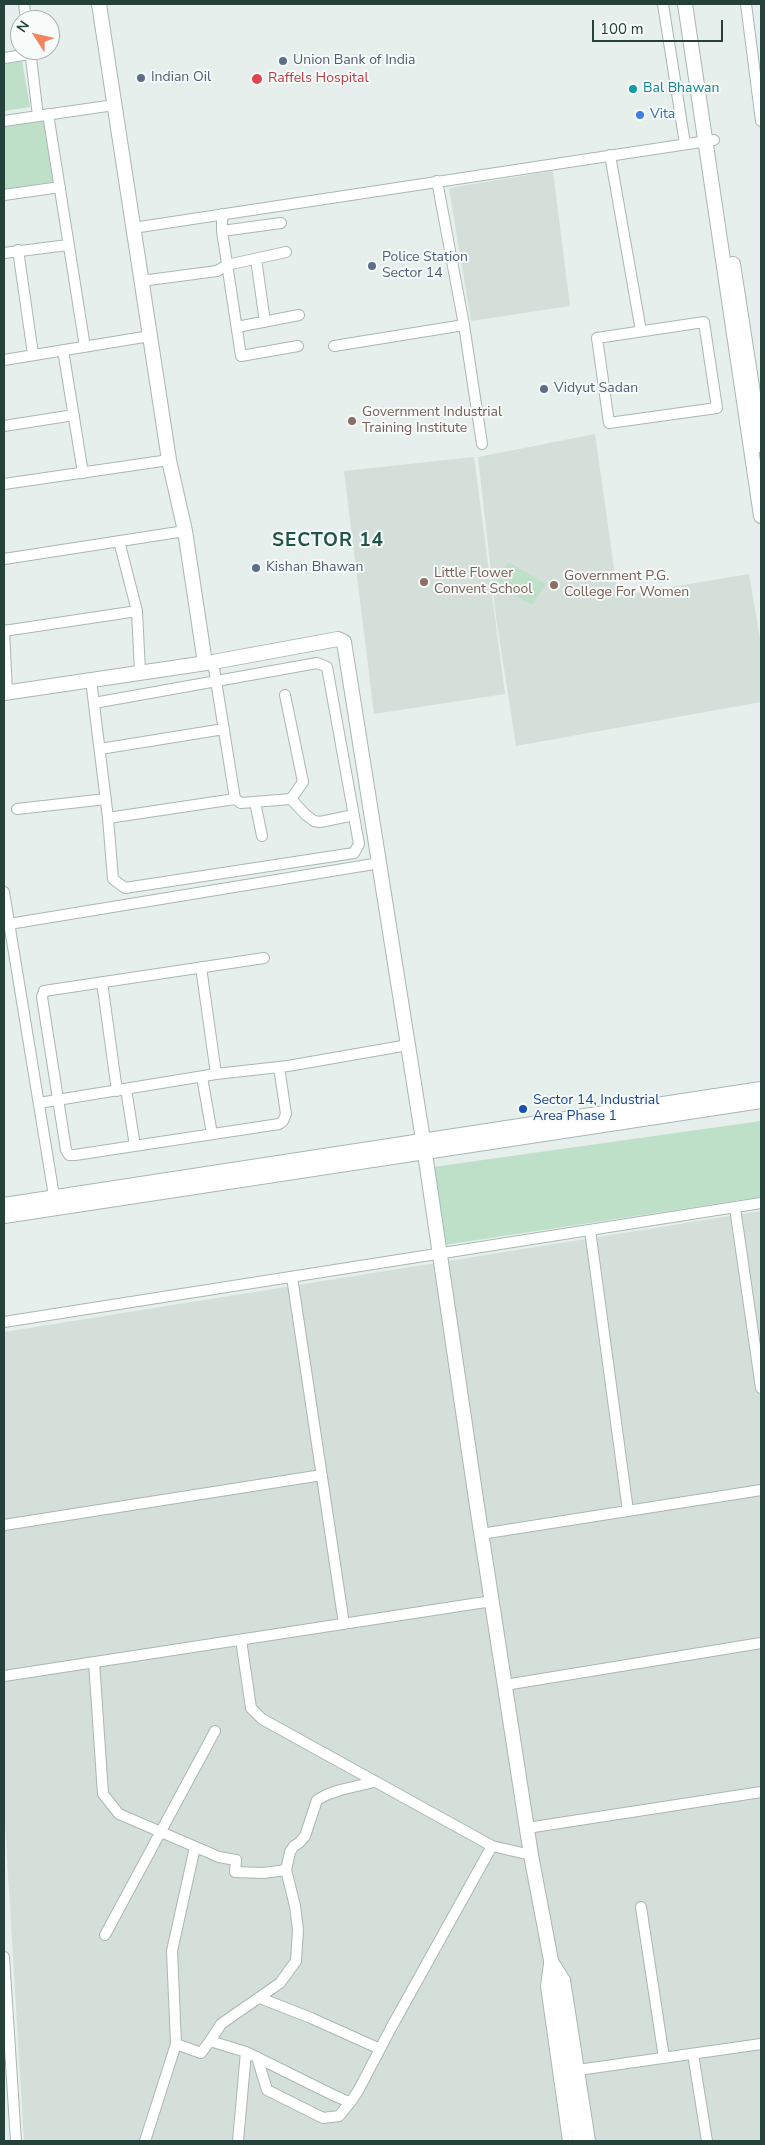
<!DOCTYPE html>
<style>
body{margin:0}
#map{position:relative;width:765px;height:2145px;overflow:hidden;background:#e6efeb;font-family:"Nunito Sans",sans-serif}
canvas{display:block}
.frame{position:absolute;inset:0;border:5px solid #24423a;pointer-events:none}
.north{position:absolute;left:10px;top:10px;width:50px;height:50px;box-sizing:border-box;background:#f7fbf9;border:1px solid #a3b1ad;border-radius:50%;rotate:305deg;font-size:14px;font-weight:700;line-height:20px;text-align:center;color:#24423a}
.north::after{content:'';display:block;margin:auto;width:18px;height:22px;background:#f4845f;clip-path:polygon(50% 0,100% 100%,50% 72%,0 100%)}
.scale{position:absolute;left:592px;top:20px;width:131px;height:22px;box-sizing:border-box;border:2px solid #24423a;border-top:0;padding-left:6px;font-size:15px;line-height:18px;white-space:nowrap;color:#24423a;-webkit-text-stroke:4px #f7fbf9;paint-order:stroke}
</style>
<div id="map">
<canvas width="765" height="2145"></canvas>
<div class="frame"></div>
<div class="north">N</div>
<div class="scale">100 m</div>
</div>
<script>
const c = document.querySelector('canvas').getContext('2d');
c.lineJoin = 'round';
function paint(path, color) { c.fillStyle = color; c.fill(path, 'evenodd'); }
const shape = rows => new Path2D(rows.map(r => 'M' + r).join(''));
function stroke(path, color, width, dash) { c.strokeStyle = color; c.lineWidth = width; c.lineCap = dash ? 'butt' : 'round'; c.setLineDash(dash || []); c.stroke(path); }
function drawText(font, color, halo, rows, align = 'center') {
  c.font = font + ' "Nunito Sans",sans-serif'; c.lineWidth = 4; c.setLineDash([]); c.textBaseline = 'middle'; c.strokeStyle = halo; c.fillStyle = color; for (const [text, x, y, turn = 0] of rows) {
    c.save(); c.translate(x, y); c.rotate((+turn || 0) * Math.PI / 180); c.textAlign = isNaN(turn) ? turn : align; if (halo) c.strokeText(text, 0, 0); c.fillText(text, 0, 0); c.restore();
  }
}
paint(shape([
 [553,171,570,306,471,321,449,188],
 [595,434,618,596,749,574,761,644,761,702,516,746,496,617,478,457],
 [474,457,505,694,374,714,344,471],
 [761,1211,761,2141,24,2141,4,1807,4,1332]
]), '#d4dfda');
paint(shape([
 [22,61,30,107,4,111,4,64],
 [45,120,54,182,4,189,4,127],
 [508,562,546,584,532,605,495,584],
 [761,1121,761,1197,444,1245,433,1167]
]), '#bfe0c8');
const minor = shape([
 [24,4,26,20],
 [663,4,685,144],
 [746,4,761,121],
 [30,50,38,116],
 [4,58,30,54],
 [48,114,85,347],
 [4,121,114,105],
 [610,155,641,331],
 [4,195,60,187],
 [222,214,222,231,281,223],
 [133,228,714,140],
 [222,231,241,356,298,346],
 [18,250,33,354],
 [4,253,68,245],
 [256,259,265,322],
 [141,281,217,271,227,265,286,252],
 [704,322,717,408,609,423,597,338,704,322],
 [464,325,482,444],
 [237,327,299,315],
 [334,346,464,325,437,181],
 [63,350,83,473],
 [4,360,150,336],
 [4,426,74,415],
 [4,484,169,460],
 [119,541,137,611,140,672],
 [4,559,185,531],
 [4,630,7,693],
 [4,631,137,611],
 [91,680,108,818,235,799,213,662],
 [94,703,317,663,327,667,359,844,354,853,125,888,113,879,108,818],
 [100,749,224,729],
 [235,799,241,803,291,799,303,782,285,695],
 [291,799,306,815,314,821,320,822,354,815],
 [255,802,262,836],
 [17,809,106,799],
 [4,892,55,1202],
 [9,924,380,863],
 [264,958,44,991,42,997,66,1150,69,1155,75,1155,279,1124,283,1121,286,1114,279,1067],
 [201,967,216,1074],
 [102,982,117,1091],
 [202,1077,212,1134],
 [126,1089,135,1146],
 [39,1103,216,1074,288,1066,408,1045],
 [735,1208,761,1388],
 [590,1230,628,1511],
 [292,1277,344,1624],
 [4,1322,761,1203],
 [4,1525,322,1475],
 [481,1534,761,1490],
 [94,1662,103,1794,119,1814,219,1857,236,1860,235,1872,263,1873,286,1870,290,1852,294,1846,299,1843,305,1836,317,1800,326,1795,340,1790,374,1782],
 [4,1676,492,1601],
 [505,1685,761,1643],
 [527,1828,761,1792],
 [492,1846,531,1855],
 [641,1907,664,2058],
 [105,1935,215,1731],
 [4,1957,16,2141],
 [553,1961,565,1980,590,2141],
 [549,1964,546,1986,568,2141],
 [260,1998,311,2018,380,2049],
 [210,2041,221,2024,280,1983,296,1961,298,1930,295,1906,286,1870],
 [176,2044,172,1951,195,1847],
 [693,2054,707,2141],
 [257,2057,267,2090,323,2118,339,2116,352,2100],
 [578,2070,761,2044],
 [145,2141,176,2044,201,2053,210,2041,246,2052,333,2095,349,2102,352,2100,358,2091,391,2028,492,1846,262,1719,251,1708,241,1640],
 [238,2141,246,2052]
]);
const tertiary = shape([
 [99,4,169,460,185,531,205,663],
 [685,4,761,516],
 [733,264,761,445],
 [4,693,213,662,338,639,344,642,423,1140,477,1506,531,1855,557,1992,580,2141],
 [4,1205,761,1089],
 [4,1216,761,1101]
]);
stroke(minor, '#a8b8b2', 12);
stroke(tertiary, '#a8b8b2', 16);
stroke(minor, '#fff', 10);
stroke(tertiary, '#fff', 14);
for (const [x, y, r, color] of [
 [283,61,5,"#5c6f8a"],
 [141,78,5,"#5c6f8a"],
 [257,79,6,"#e0444e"],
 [633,89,5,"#0f9aa8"],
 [640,115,5,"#3f7fe0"],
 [372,266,5,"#5c6f8a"],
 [544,389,5,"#5c6f8a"],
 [352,421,5,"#8d6e63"],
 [256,568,5,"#5c6f8a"],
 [424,582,5,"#8d6e63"],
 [554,585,5,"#8d6e63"],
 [523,1109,5,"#1a4fb4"]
]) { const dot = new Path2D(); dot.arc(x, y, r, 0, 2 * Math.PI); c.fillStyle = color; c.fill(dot); stroke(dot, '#f7fbf9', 2); }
drawText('14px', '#4e5e75', '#f7fbf9', [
 ["Union Bank of India",293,61],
 ["Indian Oil",151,78],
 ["Police Station",382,258],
 ["Sector 14",382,274],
 ["Vidyut Sadan",554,389],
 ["Kishan Bhawan",266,568]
], 'left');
drawText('14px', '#be3a42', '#f7fbf9', [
 ["Raffels Hospital",268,79]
], 'left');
drawText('14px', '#0d838f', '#f7fbf9', [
 ["Bal Bhawan",643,89]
], 'left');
drawText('14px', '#366cbe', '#f7fbf9', [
 ["Vita",650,115]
], 'left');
drawText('14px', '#785e54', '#f7fbf9', [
 ["Government Industrial",362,413],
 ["Training Institute",362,429],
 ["Little Flower",434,574],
 ["Convent School",434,590],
 ["Government P.G.",564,577],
 ["College For Women",564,593]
], 'left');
drawText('14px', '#164399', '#f7fbf9', [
 ["Sector 14, Industrial",533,1101],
 ["Area Phase 1",533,1117]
], 'left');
c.letterSpacing = '1px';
drawText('bold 19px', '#1f5548', '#f7fbf9', [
 ["SECTOR 14",328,541]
]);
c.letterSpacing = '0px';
</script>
